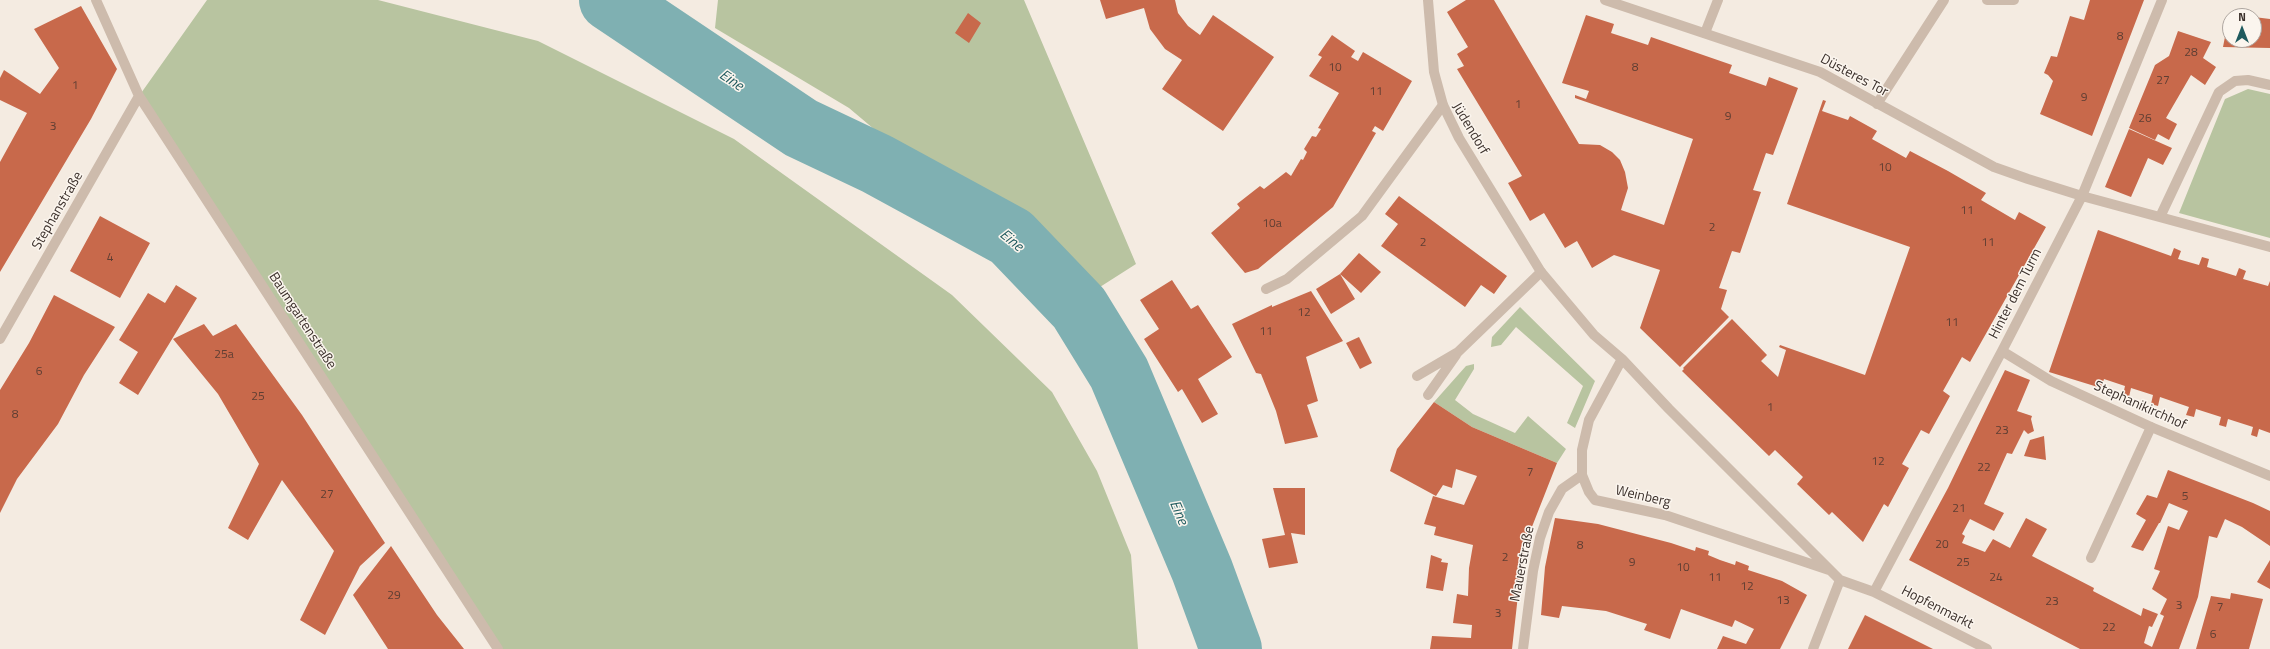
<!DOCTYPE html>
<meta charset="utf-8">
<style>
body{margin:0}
#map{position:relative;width:2270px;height:649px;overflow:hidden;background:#f4ebe1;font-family:"Titillium Web",sans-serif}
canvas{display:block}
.north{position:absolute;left:2222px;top:8px;width:40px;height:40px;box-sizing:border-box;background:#fbf5ee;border:1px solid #aea6a0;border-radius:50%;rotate:0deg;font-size:11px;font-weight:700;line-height:16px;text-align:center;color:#3b302b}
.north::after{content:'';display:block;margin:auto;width:14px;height:18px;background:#1f5a5e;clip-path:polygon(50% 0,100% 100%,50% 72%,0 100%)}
</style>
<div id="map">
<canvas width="2270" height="649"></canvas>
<div class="north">N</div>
</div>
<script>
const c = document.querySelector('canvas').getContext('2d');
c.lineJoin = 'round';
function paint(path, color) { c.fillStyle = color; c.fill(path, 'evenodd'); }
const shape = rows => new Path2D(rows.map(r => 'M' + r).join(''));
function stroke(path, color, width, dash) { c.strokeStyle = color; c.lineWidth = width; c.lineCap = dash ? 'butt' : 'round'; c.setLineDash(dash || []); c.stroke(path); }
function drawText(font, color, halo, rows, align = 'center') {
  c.font = font + ' "Titillium Web",sans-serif'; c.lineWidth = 3; c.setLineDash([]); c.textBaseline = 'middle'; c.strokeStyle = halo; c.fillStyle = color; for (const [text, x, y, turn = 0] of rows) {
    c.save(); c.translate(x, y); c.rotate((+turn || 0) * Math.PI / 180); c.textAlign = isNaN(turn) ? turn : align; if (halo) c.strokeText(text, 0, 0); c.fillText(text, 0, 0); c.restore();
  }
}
paint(shape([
 [207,0,378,0,538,41,734,139,952,295,1052,392,1097,471,1131,555,1138,649,498,649,139,96],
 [718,0,1024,0,1136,264,1078,301,849,108,715,28],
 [2248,89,2270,94,2270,238,2179,213,2225,99],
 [1520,307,1595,381,1575,428,1567,423,1583,386,1516,327,1501,345,1491,347,1492,337],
 [1474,364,1474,369,1455,400,1473,414,1515,433,1528,416,1566,449,1557,463,1472,427,1434,402,1466,366]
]), '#b8c4a0');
stroke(shape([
 [610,0,801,128,877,164,1011,237,1079,308,1119,373,1202,570,1231,649]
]), '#7fb0b2', 62);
paint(shape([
 [1100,0,1175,0,1178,13,1188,26,1200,35,1213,15,1274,57,1223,131,1162,89,1182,60,1165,49,1150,29,1144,8,1106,19],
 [1466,0,1494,0,1579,144,1600,145,1612,152,1620,160,1625,172,1628,188,1621,210,1664,225,1693,139,1575,98,1575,95,1586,99,1589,91,1562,83,1586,15,1614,24,1611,33,1648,45,1651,37,1732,65,1729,73,1766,86,1769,77,1798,88,1773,155,1766,153,1753,190,1761,192,1740,253,1732,251,1719,288,1727,290,1721,309,1729,317,1680,367,1640,328,1660,270,1614,255,1592,268,1577,241,1565,248,1544,213,1530,221,1508,183,1522,176,1457,69,1464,66,1457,54,1468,47,1447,12],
 [2090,0,2144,0,2092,136,2040,114,2053,81,2048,75,2044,73,2051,56,2057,57,2070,16,2084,20],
 [81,6,117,69,91,119,0,272,0,162,27,113,0,100,0,78,4,70,40,94,59,68,34,29],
 [968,13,981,23,969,43,955,33],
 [2229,16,2230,40,2254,40,2254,17,2270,19,2270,48,2223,47],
 [2178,31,2211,42,2203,58,2216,67,2205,85,2191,75,2166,118,2177,124,2169,140,2158,134,2155,140,2129,128,2155,65,2169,56],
 [1332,35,1355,51,1351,57,1358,61,1363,52,1412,81,1383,131,1375,126,1372,131,1376,133,1333,207,1258,269,1245,273,1211,233,1240,208,1237,204,1260,186,1264,189,1286,172,1291,176,1301,159,1303,160,1307,152,1304,149,1312,136,1316,137,1321,129,1318,128,1339,93,1309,76,1322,57,1318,55],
 [1823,100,1826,101,1822,111,1848,120,1850,116,1877,131,1872,139,1906,158,1910,151,1948,171,1986,193,1981,200,2015,220,2019,212,2046,227,1970,362,1962,357,1943,391,1950,396,1929,434,1921,430,1902,464,1909,468,1888,507,1884,504,1863,542,1832,512,1829,515,1797,484,1803,477,1775,450,1769,456,1682,371,1684,369,1683,368,1732,319,1767,355,1761,361,1778,377,1786,350,1779,347,1780,345,1865,375,1910,247,1787,204],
 [2129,129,2172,148,2163,165,2148,158,2131,197,2105,187],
 [1399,196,1507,276,1494,294,1481,285,1465,307,1381,246,1398,224,1385,214],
 [100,216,150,243,120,298,70,271],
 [2098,230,2171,256,2174,248,2181,251,2178,259,2199,265,2202,257,2209,259,2207,267,2236,276,2239,268,2246,271,2243,279,2268,286,2270,281,2270,433,2259,429,2257,437,2251,435,2253,427,2228,419,2226,427,2219,425,2221,417,2196,409,2194,417,2186,415,2189,407,2160,397,2158,406,2151,404,2153,395,2131,388,2129,397,2123,395,2125,386,2104,379,2101,388,2049,372],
 [1359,253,1381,272,1361,293,1340,274,1355,299,1331,314,1316,289,1340,274],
 [1172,280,1191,309,1198,305,1232,357,1198,379,1218,414,1202,423,1182,389,1178,392,1144,339,1159,329,1140,300],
 [176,285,197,298,138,395,119,383,138,352,119,340,148,293,165,303],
 [1311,291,1343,341,1306,357,1318,401,1307,405,1318,437,1285,444,1276,411,1261,374,1256,373,1232,324,1272,305,1272,307],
 [54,295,115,327,84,375,58,424,17,479,0,513,0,390,29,343],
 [204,324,213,336,236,324,302,415,385,543,360,566,325,635,300,620,334,551,282,480,248,540,228,528,259,464,218,394,173,339],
 [1359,337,1372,363,1360,369,1346,343],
 [2005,370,2030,380,2017,411,2032,416,2031,419,2034,431,2028,434,2024,430,2012,454,2007,453,1984,504,2004,513,1994,531,1970,519,1962,534,1965,536,1962,543,1985,552,1993,539,2010,548,2026,518,2047,529,2032,556,2094,588,2093,591,2141,616,2143,608,2158,614,2152,627,2149,626,2144,643,2152,647,2164,616,2160,614,2167,599,2152,589,2160,571,2154,569,2168,526,2179,530,2188,511,2169,503,2160,523,2159,523,2143,551,2131,547,2146,520,2136,514,2147,495,2157,498,2168,470,2253,503,2270,511,2270,546,2242,527,2225,519,2217,538,2209,536,2198,597,2179,649,2080,649,1909,560,1948,488],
 [1434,402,1472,427,1557,463,1526,542,1520,577,1512,649,1430,649,1432,636,1471,638,1472,625,1453,623,1457,594,1468,596,1469,568,1473,545,1434,535,1436,527,1424,524,1433,496,1464,505,1477,476,1456,469,1452,488,1443,485,1436,496,1390,471,1397,449],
 [2044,436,2046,460,2024,456,2030,440],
 [1273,488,1305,488,1305,535,1291,533,1298,563,1269,568,1262,539,1285,535],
 [1555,518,1598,524,1671,543,1695,551,1696,547,1709,551,1708,555,1720,560,1735,565,1736,561,1749,566,1748,570,1782,581,1807,595,1780,649,1717,649,1723,636,1746,644,1754,629,1735,620,1732,627,1681,609,1670,639,1644,630,1647,624,1606,611,1562,606,1559,618,1541,615,1545,567],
 [391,546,437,615,464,649,388,649,353,595],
 [1431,555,1442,559,1441,562,1448,563,1443,591,1426,588],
 [2270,560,2270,589,2257,582],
 [2231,593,2263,599,2249,649,2196,649,2211,596,2230,599],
 [1865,615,1933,649,1848,649]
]), '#c8694b');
stroke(shape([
 [1987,0,2014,0],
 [1705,33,1718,0],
 [1877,104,1944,0],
 [1266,289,1287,279,1362,216,1443,105],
 [1417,376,1458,352,1541,272],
 [1428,395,1456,355],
 [2091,558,2151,427]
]), '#cdbbac', 10);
stroke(shape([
 [96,0,139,96,498,649],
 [1428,0,1434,72,1443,105,1459,138,1541,272,1594,335,1622,359,1669,409,1840,580,1874,592,1987,649],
 [1605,0,1820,72,1994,167,2028,179,2082,196,2270,247],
 [2160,217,2219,92,2235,81,2248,80,2270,85],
 [0,339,139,96],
 [2002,351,2051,381,2151,427,2270,476],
 [1622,359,1589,420,1582,450,1582,475,1589,492,1595,500,1665,515,1829,570],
 [1874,592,2002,351,2082,196,2162,0],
 [1523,649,1533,571,1540,538,1549,512,1562,489,1582,475],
 [1813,649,1840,580]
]), '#cdbbac', 10);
drawText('12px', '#5e3e33', null, [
 ["8",2120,37],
 ["28",2191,53],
 ["10",1335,68],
 ["8",1635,68],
 ["27",2163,81],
 ["1",75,86],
 ["11",1376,92],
 ["9",2084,98],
 ["1",1518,105],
 ["9",1728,117],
 ["26",2145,119],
 ["3",53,127],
 ["10",1885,168],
 ["11",1967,211],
 ["10a",1272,224],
 ["2",1712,228],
 ["2",1423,243],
 ["11",1988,243],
 ["4",110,258],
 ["12",1304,313],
 ["11",1952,323],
 ["11",1266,332],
 ["25a",224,355],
 ["6",39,372],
 ["25",258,397],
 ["1",1770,408],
 ["8",15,415],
 ["23",2002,431],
 ["12",1878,462],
 ["22",1984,468],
 ["7",1530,473],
 ["27",327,495],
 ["5",2185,497],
 ["21",1959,509],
 ["20",1942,545],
 ["8",1580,546],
 ["2",1505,558],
 ["9",1632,563],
 ["25",1963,563],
 ["10",1683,568],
 ["11",1715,578],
 ["24",1996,578],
 ["12",1747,587],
 ["29",394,596],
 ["13",1783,601],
 ["23",2052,602],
 ["3",2179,606],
 ["7",2220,608],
 ["3",1498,614],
 ["22",2109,628],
 ["6",2213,635]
]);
drawText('14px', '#3b302b', '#fbf5ee', [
 ["Düsteres Tor",1854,76,28],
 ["Jüdendorf",1470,129,59],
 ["Stephanstraße",58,211,-60],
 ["Hinter dem Turm",2016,294,-63],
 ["Baumgartenstraße",302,321,57],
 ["Stephanikirchhof",2140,406,24],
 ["Weinberg",1643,497,13],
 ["Mauerstraße",1523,564,-79],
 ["Hopfenmarkt",1937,608,27]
]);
drawText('italic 15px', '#1f5a5e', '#fbf5ee', [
 ["Eine",731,81,34],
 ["Eine",1011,241,39],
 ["Eine",1178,513,67]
]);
</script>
